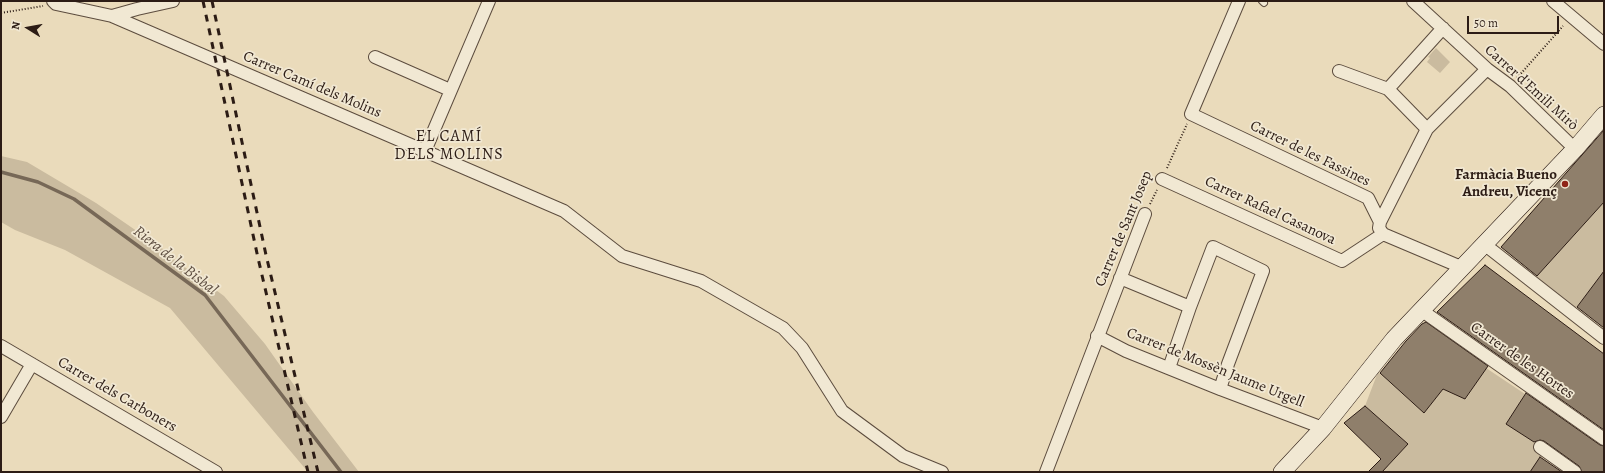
<!DOCTYPE html>
<meta charset="utf-8">
<style>
body{margin:0}
#map{position:relative;width:1605px;height:473px;overflow:hidden;background:#eadbbb;font-family:Alegreya,serif}
canvas{display:block}
.frame{position:absolute;inset:0;border:2px solid #2c1c15;pointer-events:none}
.north{position:absolute;left:8px;top:8px;width:40px;height:40px;-webkit-text-stroke:3px #f1e8d3;paint-order:stroke;rotate:281deg;font-size:11px;font-weight:700;line-height:16px;text-align:center;color:#2c1c15}
.north::after{content:'';display:block;margin:auto;width:14px;height:18px;background:#2c1c15;clip-path:polygon(50% 0,100% 100%,50% 72%,0 100%)}
.scale{position:absolute;left:1467px;top:16px;width:92px;height:18px;box-sizing:border-box;border:2px solid #2c1c15;border-top:0;padding-left:5px;font-size:12px;line-height:14px;white-space:nowrap;color:#2c1c15;-webkit-text-stroke:3px #f1e8d3;paint-order:stroke}
</style>
<div id="map">
<canvas width="1605" height="473"></canvas>
<div class="frame"></div>
<div class="north">N</div>
<div class="scale">50 m</div>
</div>
<script>
const c = document.querySelector('canvas').getContext('2d');
c.lineJoin = 'round';
function paint(path, color) { c.fillStyle = color; c.fill(path, 'evenodd'); }
const shape = rows => new Path2D(rows.map(r => 'M' + r).join(''));
function stroke(path, color, width, dash) { c.strokeStyle = color; c.lineWidth = width; c.lineCap = dash ? 'butt' : 'round'; c.setLineDash(dash || []); c.stroke(path); }
function drawText(font, color, halo, rows, align = 'center') {
  c.font = font + ' Alegreya,serif'; c.lineWidth = 3.5; c.setLineDash([]); c.textBaseline = 'middle'; c.strokeStyle = halo; c.fillStyle = color; for (const [text, x, y, turn = 0] of rows) {
    c.save(); c.translate(x, y); c.rotate((+turn || 0) * Math.PI / 180); c.textAlign = isNaN(turn) ? turn : align; if (halo) c.strokeText(text, 0, 0); c.fillText(text, 0, 0); c.restore();
  }
}
paint(shape([
 [1436,48,1450,62,1440,73,1427,62,1430,58,1428,57],
 [1,156,27,162,96,203,163,249,171,257,224,296,265,344,313,412,359,472,308,472,170,308,65,250,15,230,1,222],
 [1604,202,1604,271,1575,309,1534,279],
 [1486,368,1525,394,1506,424,1537,444,1540,457,1531,472,1378,472,1373,467,1381,459,1388,466,1408,444,1365,406,1378,372,1424,413,1443,389,1466,399]
]), '#cabb9f');
stroke(shape([
 [1,172,38,182,74,199,205,295,341,472]
]), '#776857', 3.5);
const building = shape([
 [1604,130,1604,202,1537,276,1501,247,1604,130],
 [1485,265,1604,354,1604,430,1437,312,1485,265],
 [1604,271,1604,328,1577,307,1604,271],
 [1426,322,1488,366,1465,399,1443,389,1424,413,1380,373,1406,341,1422,324,1426,322],
 [1526,393,1600,445,1604,446,1604,472,1582,472,1579,466,1544,441,1540,440,1534,442,1506,424,1526,393],
 [1365,406,1408,444,1382,472,1368,472,1381,459,1344,423,1365,406],
 [1540,457,1562,472,1530,472,1540,457]
]);
paint(building, '#8f7f6b');
stroke(building, '#2c1c15', 1);
const lane = shape([
 [1262,1,1264,3]
]);
const street = shape([
 [53,1,56,4,112,16,564,211,622,256,701,281,783,328,802,348,842,411,903,456,942,472],
 [1239,1,1191,114,1368,198,1380,222,1379,228,1383,234,1461,267],
 [1413,1,1487,69,1510,86,1575,149],
 [1553,1,1604,44],
 [112,16,137,9,173,1],
 [375,57,450,90],
 [1339,71,1388,89,1427,129],
 [1388,89,1443,28],
 [425,151,489,1],
 [1162,179,1342,261,1383,234],
 [1380,222,1427,129,1487,69],
 [1484,244,1604,338],
 [1120,278,1190,307],
 [1421,310,1604,439],
 [1097,336,1126,351,1220,389,1323,428],
 [1,346,216,472],
 [1169,368,1190,307,1213,247,1263,271,1228,364,1220,389],
 [1,417,32,364],
 [1540,447,1575,472],
 [1046,472,1145,214]
]);
const secondary = shape([
 [1282,472,1323,428,1394,339,1575,149,1604,115]
]);
stroke(lane, '#5c4c3e', 8);
stroke(street, '#5c4c3e', 14);
stroke(secondary, '#2c1c15', 18);
stroke(shape([
 [1,13,43,6],
 [1517,78,1563,26],
 [1167,168,1187,124],
 [1150,204,1157,190]
]), '#2c1c15', 2, [1, 2]);
stroke(lane, '#f1e8d3', 6);
stroke(street, '#f1e8d3', 12);
stroke(secondary, '#f1e8d3', 17);
stroke(shape([
 [203,1,258,258,308,472],
 [212,1,266,255,318,472]
]), '#2c1c15', 3, [7, 7]);
for (const [x, y, r, color] of [
 [1565,184,4,"#8f2418"]
]) { const dot = new Path2D(); dot.arc(x, y, r, 0, 2 * Math.PI); c.fillStyle = color; c.fill(dot); stroke(dot, '#f1e8d3', 1.5); }
drawText('15px', '#2c1c15', '#f1e8d3', [
 ["Carrer Camí dels Molins",312,85,23],
 ["Carrer d'Emili Mirò",1531,88,42],
 ["Carrer de les Fassines",1310,154,26],
 ["Carrer Rafael Casanova",1270,211,25],
 ["Carrer de Sant Josep",1124,229,-67],
 ["Carrer de les Hortes",1522,361,35],
 ["Carrer de Mossèn Jaume Urgell",1215,368,22],
 ["Carrer dels Carboners",117,395,30]
]);
drawText('bold 15px', '#2c1c15', '#f1e8d3', [
 ["Farmàcia Bueno",1557,175],
 ["Andreu, Vicenç",1557,192]
], 'right');
c.letterSpacing = '1px';
drawText('16px', '#2c1c15', '#f1e8d3', [
 ["EL CAMÍ",449,137],
 ["DELS MOLINS",449,155]
]);
c.letterSpacing = '0px';
drawText('italic 16px', '#5e4e41', '#f1e8d3', [
 ["Riera de la Bisbal",175,261,38]
]);
</script>
